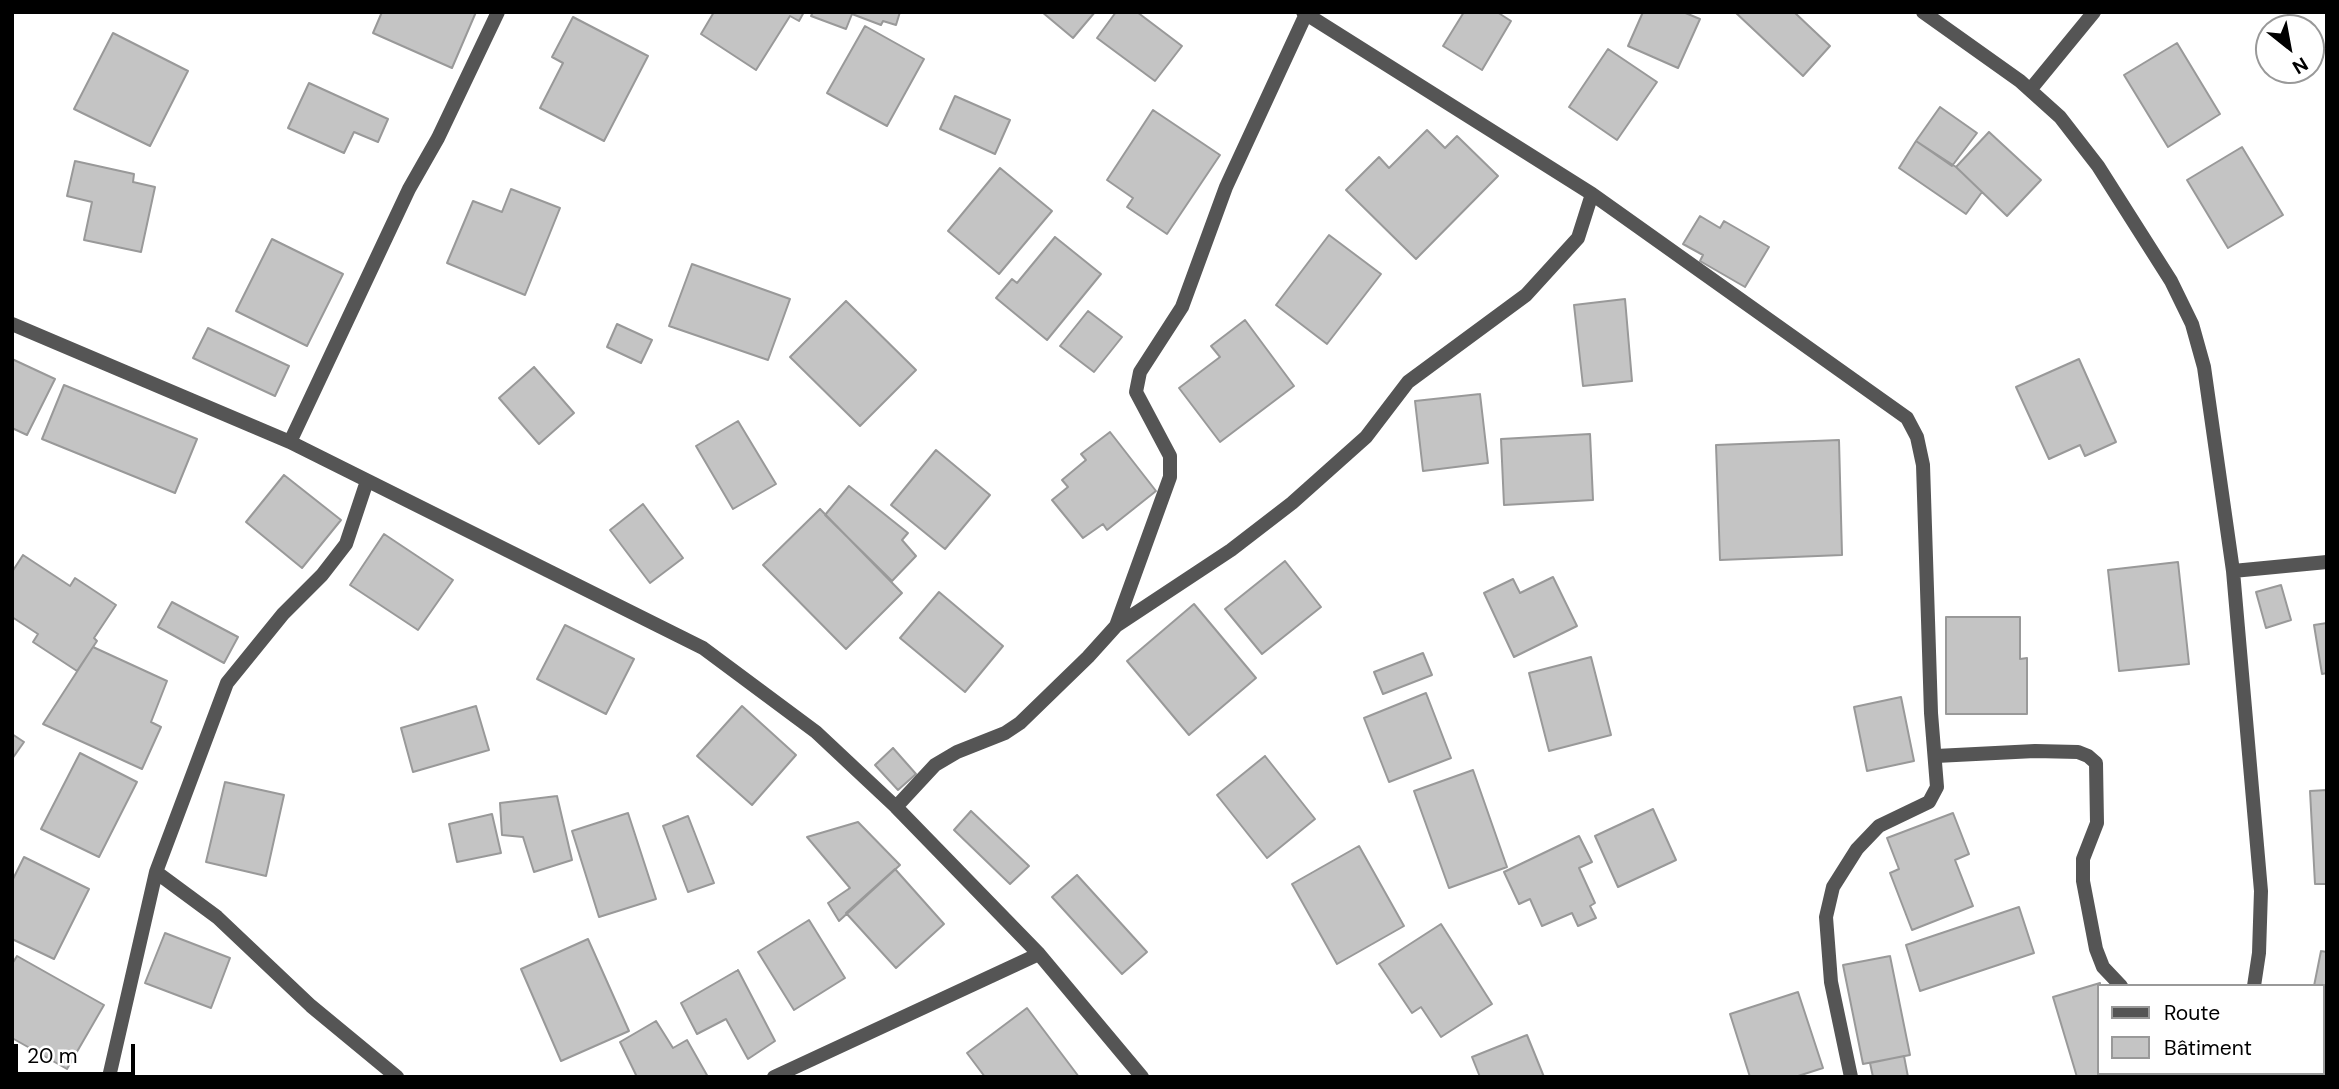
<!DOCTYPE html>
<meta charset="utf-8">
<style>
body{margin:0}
#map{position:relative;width:2339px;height:1089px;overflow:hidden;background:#fff;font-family:"DM Sans",sans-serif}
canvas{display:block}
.frame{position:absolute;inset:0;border:14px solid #000;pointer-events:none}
.legend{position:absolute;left:2097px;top:984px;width:228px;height:91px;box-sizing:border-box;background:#fff;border:2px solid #999;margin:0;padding:9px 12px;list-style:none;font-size:21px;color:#000}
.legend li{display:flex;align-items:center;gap:14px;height:35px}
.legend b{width:35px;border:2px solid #999}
.north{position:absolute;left:2255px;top:14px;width:70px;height:70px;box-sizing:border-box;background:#fff;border:2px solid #999;border-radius:50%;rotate:149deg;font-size:19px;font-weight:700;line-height:28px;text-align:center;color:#000}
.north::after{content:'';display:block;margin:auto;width:24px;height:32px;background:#000;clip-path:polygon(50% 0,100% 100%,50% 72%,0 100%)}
.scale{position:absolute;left:14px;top:1044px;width:121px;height:32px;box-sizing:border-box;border:4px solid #000;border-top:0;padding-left:9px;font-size:21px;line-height:24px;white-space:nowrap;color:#000;-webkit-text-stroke:5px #fff;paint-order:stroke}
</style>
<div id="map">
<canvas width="2339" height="1089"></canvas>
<div class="frame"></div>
<ul class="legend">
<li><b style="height:9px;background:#555"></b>Route</li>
<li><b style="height:19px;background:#c4c4c4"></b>Bâtiment</li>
</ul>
<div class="north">N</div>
<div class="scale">20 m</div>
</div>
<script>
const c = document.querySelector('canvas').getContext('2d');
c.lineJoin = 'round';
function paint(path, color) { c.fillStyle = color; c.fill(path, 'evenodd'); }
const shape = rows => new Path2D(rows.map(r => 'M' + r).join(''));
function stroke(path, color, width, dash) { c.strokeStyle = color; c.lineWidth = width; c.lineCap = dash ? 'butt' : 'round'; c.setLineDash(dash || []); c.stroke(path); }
const building = shape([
 [382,12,476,12,452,68,373,33,382,12],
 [714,12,804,12,799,21,790,16,756,70,701,34,714,12],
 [813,12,900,12,896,25,883,21,881,25,852,14,846,29,811,16,813,12],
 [1042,12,1095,12,1073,38,1042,12],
 [1116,12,1137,12,1182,46,1155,81,1097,38,1116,12],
 [1464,12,1497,12,1511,21,1482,70,1443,46,1464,12],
 [1643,12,1683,12,1700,19,1678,68,1628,46,1643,12],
 [1735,12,1794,12,1830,46,1803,76,1735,12],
 [573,17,648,56,604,141,540,108,563,63,552,57,573,17],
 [865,26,924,59,887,126,827,93,865,26],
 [113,33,188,71,150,146,74,109,113,33],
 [2177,43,2220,114,2168,147,2124,75,2177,43],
 [1608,49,1657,82,1617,140,1569,107,1608,49],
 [309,83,388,119,378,142,354,132,344,153,288,128,309,83],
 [955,96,1010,120,995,154,940,129,955,96],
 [1940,107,1977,133,1952,166,1916,141,1940,107],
 [1153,110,1220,155,1167,234,1127,207,1133,198,1107,180,1153,110],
 [1427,130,1445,148,1457,136,1498,176,1416,259,1346,190,1379,157,1389,168,1427,130],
 [1989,132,2041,180,2007,216,1956,167,1989,132],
 [1916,141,1956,167,1982,192,1966,214,1899,168,1916,141],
 [2242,147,2283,215,2228,248,2187,180,2242,147],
 [75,161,134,174,133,182,155,187,141,252,84,240,92,202,67,196,75,161],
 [1000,168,1052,211,999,274,948,231,1000,168],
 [511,189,560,208,525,295,447,263,473,201,502,212,511,189],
 [1700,216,1720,228,1724,221,1769,247,1745,287,1700,261,1703,255,1683,244,1700,216],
 [1329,235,1381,274,1327,344,1276,305,1329,235],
 [1055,237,1101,274,1047,340,996,298,1012,279,1017,283,1055,237],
 [272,239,343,274,307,346,236,311,272,239],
 [692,264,790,299,768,360,669,326,692,264],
 [1625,299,1632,381,1583,386,1574,305,1625,299],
 [846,301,916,370,860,426,790,357,846,301],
 [1088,311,1122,337,1094,372,1060,346,1088,311],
 [1245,320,1294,386,1220,442,1179,388,1220,357,1211,346,1245,320],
 [617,324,652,340,641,363,607,347,617,324],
 [208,328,289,366,275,396,193,358,208,328],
 [12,359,55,379,27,435,12,428,12,359],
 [2079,359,2116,442,2085,456,2080,445,2049,459,2016,387,2079,359],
 [534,367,574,413,539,444,499,398,534,367],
 [64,385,197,439,175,493,42,439,64,385],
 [1480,394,1488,463,1423,471,1415,401,1480,394],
 [738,421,776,484,733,509,696,446,738,421],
 [1110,432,1156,491,1107,530,1103,524,1083,538,1052,500,1068,487,1062,480,1086,460,1081,454,1110,432],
 [1590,434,1593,500,1504,505,1501,439,1590,434],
 [1839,440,1842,555,1720,560,1716,445,1839,440],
 [936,450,990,495,945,549,891,505,936,450],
 [284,475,341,520,302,568,246,522,284,475],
 [849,486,908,533,902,540,916,556,892,581,825,515,849,486],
 [643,504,683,558,650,583,610,530,643,504],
 [820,509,902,593,846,649,763,565,820,509],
 [384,534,453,580,418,630,350,585,384,534],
 [23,555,70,586,75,578,116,605,94,638,97,641,77,671,33,642,38,634,12,617,12,572,23,555],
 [1285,561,1321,607,1262,654,1225,609,1285,561],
 [2178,562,2189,664,2119,671,2108,570,2178,562],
 [1553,577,1577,626,1514,657,1484,593,1513,579,1520,593,1553,577],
 [2281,585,2291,620,2266,628,2256,592,2281,585],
 [939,592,1003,646,965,692,900,638,939,592],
 [172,602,238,637,224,663,158,627,172,602],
 [1194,604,1256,678,1189,735,1127,661,1194,604],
 [1946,617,2020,617,2020,659,2027,658,2027,714,1946,714,1946,617],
 [2327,623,2327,673,2322,674,2314,625,2327,623],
 [565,625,634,659,606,714,537,679,565,625],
 [93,647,167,681,151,722,161,727,142,769,43,724,93,647],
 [1423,653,1432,675,1383,694,1374,672,1423,653],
 [1591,657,1611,735,1549,751,1529,673,1591,657],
 [1426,693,1451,758,1389,782,1364,718,1426,693],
 [1901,697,1914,761,1867,771,1854,707,1901,697],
 [476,706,489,750,413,772,401,728,476,706],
 [742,706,796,755,752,805,697,756,742,706],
 [12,734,24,742,12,759,12,734],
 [893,748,916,774,898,790,875,765,893,748],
 [80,753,137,782,99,857,41,829,80,753],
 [1265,756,1315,819,1267,858,1217,795,1265,756],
 [1473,770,1507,867,1449,888,1414,791,1473,770],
 [225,782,284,795,266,876,206,862,225,782],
 [2327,790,2327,884,2315,884,2310,791,2327,790],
 [557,796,572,860,534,872,523,837,502,835,500,803,557,796],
 [1653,809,1676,860,1618,887,1595,836,1653,809],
 [971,811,1029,866,1010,884,954,830,971,811],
 [628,813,656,899,599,917,572,831,628,813],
 [1953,813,1969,854,1955,860,1973,906,1912,930,1890,873,1899,869,1887,838,1953,813],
 [492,814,501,853,457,862,449,824,492,814],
 [688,816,714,883,688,892,663,826,688,816],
 [858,822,900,865,839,921,828,903,850,888,807,837,858,822],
 [1579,836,1592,862,1579,868,1595,903,1590,906,1596,918,1578,926,1572,913,1542,926,1530,899,1519,904,1504,872,1579,836],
 [1359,846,1404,926,1337,964,1292,884,1359,846],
 [24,857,89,889,54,959,12,939,12,881,24,857],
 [895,869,944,924,896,968,846,913,895,869],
 [1077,875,1147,952,1122,974,1052,897,1077,875],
 [2019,907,2034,953,1920,991,1906,945,2019,907],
 [809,920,845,978,794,1010,758,952,809,920],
 [1441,924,1492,1004,1441,1037,1421,1007,1412,1013,1379,964,1441,924],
 [165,933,230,958,211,1008,145,983,165,933],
 [588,939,629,1031,561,1061,521,969,588,939],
 [2321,951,2327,952,2327,1032,2323,1031,2323,986,2314,986,2321,951],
 [17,956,104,1005,67,1069,12,1038,12,964,17,956],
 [1890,956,1910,1055,1863,1064,1843,965,1890,956],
 [738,970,775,1041,748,1059,726,1019,697,1034,681,1003,738,970],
 [2100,983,2099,1073,2127,1073,2128,1077,2077,1077,2053,997,2100,983],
 [1798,992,1823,1068,1795,1077,1750,1077,1730,1014,1798,992],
 [1027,1008,1079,1077,985,1077,967,1053,1027,1008],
 [656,1021,673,1048,687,1040,708,1077,637,1077,620,1042,656,1021],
 [1527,1035,1544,1077,1480,1077,1472,1057,1527,1035],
 [1904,1056,1908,1077,1873,1077,1870,1063,1904,1056]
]);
paint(building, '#c4c4c4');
stroke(building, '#999', 2);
stroke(shape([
 [1303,12,1592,194,1907,418,1917,437,1923,465,1931,713,1937,787,1929,802,1879,826,1857,849,1833,887,1826,917,1831,982,1851,1077],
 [1923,12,2020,81,2060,117,2098,166,2171,281,2192,324,2204,367,2233,571,2261,891,2259,953,2254,986],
 [2030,90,2094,12],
 [12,324,290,442,703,648,816,732,896,807,1039,954,1142,1077],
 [290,442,409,189,438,138,498,12],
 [2233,571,2327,562],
 [1116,626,1231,550,1292,503,1366,437,1408,382,1526,295,1578,238,1592,194],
 [1936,756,2035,751,2078,752,2088,756,2096,763,2097,823,2083,859,2083,881,2096,949,2103,967,2121,986],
 [896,807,935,765,957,752,1005,733,1020,723,1088,657,1116,626,1170,477,1170,456,1136,392,1140,372,1182,307,1226,187,1306,14],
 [156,872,217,917,311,1006,397,1077],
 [2323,1072,2327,1072],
 [109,1077,156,872,227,683,283,614,322,575,346,544,367,481],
 [774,1077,1039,954],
 [2242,1077,2243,1073]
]), '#555', 14);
</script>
